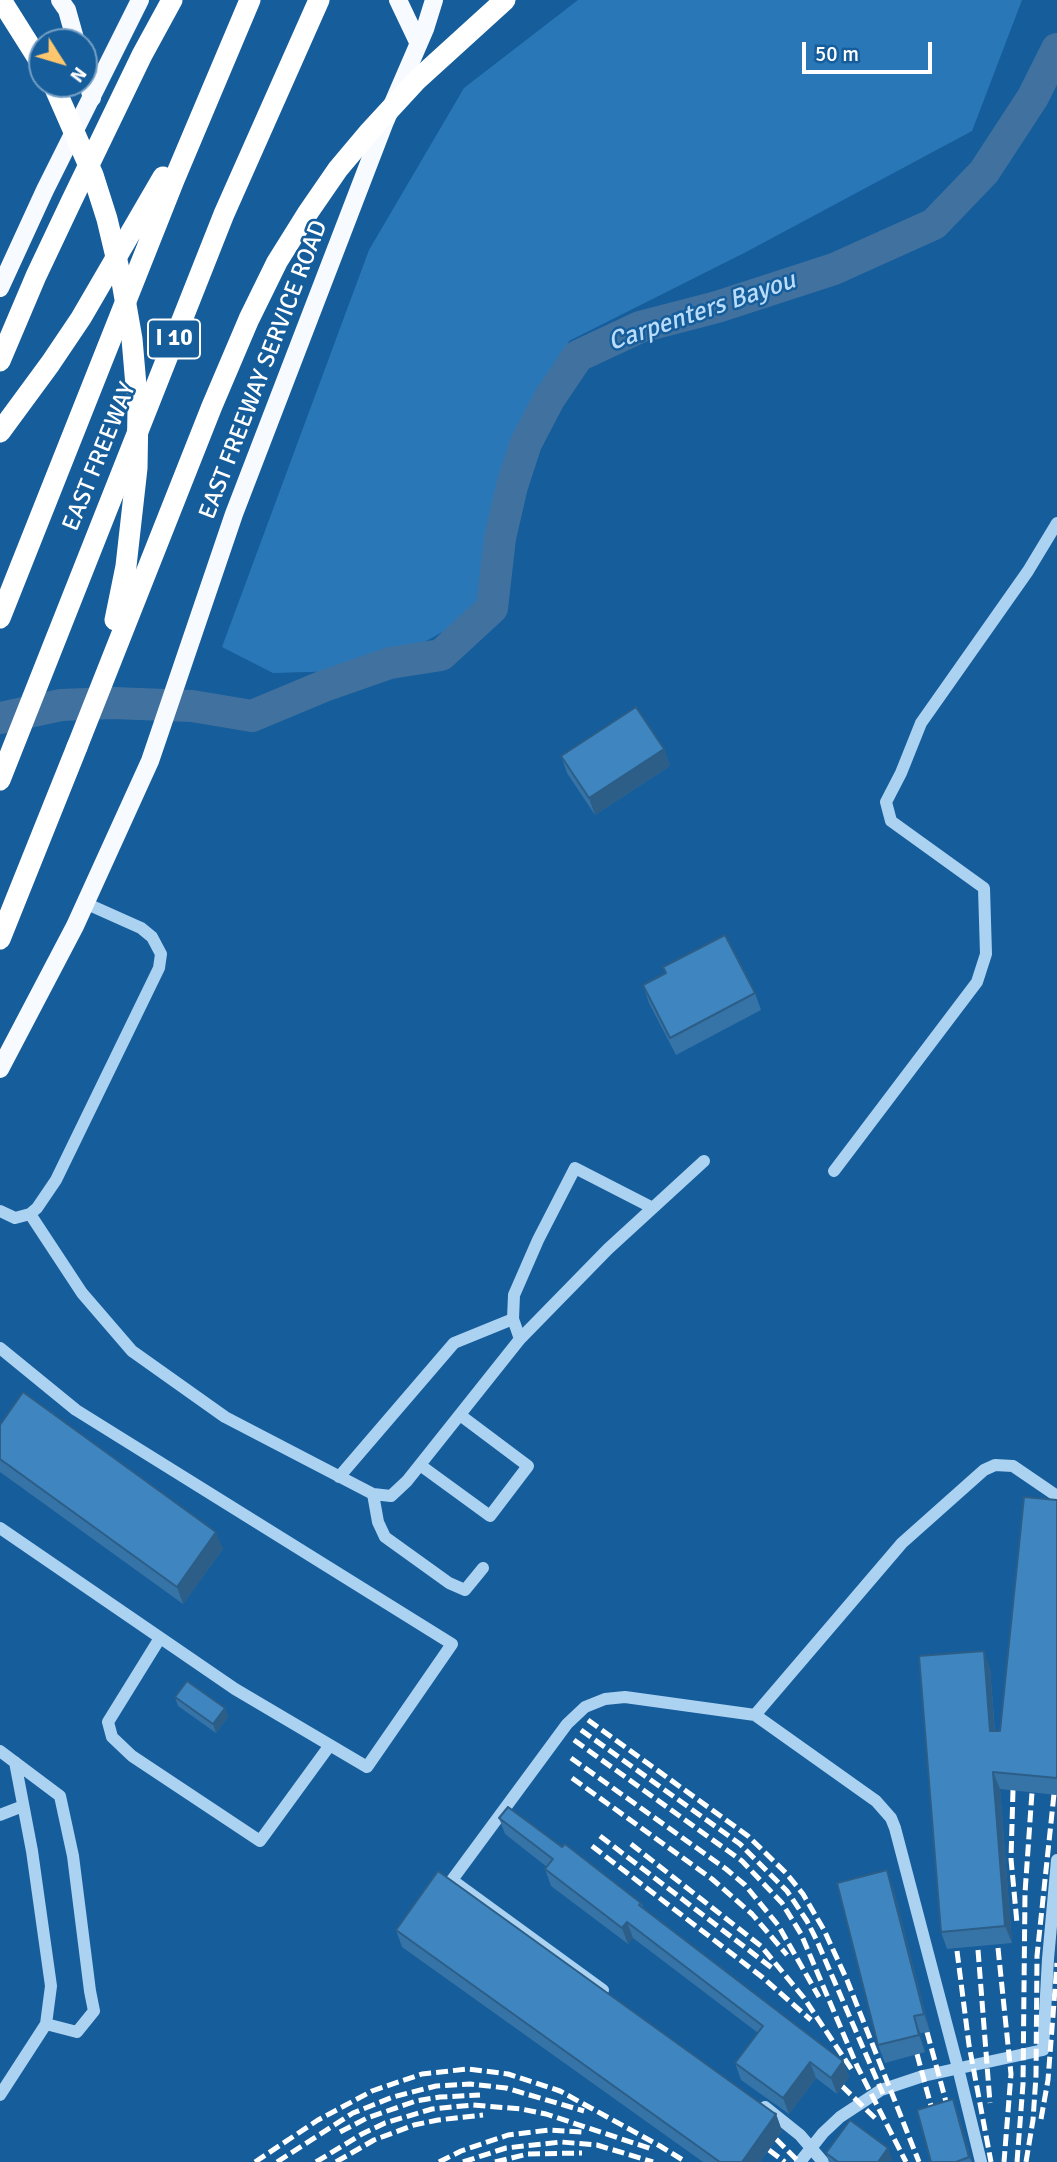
<!DOCTYPE html>
<style>
body{margin:0}
#map{position:relative;width:1057px;height:2162px;overflow:hidden;background:#165d9b;font-family:Signika,sans-serif}
canvas{display:block}
.north{position:absolute;left:28px;top:28px;width:70px;height:70px;box-sizing:border-box;background:#165d9b;border:2px solid #739ec3;border-radius:50%;rotate:127deg;font-size:19px;font-weight:700;line-height:28px;text-align:center;color:#fff}
.north::after{content:'';display:block;margin:auto;width:24px;height:32px;background:#ffc76d;clip-path:polygon(50% 0,100% 100%,50% 72%,0 100%)}
.scale{position:absolute;left:802px;top:42px;width:130px;height:32px;box-sizing:border-box;border:4px solid #fff;border-top:0;padding-left:9px;font-size:21px;line-height:24px;white-space:nowrap;color:#fff;-webkit-text-stroke:5px #165d9b;paint-order:stroke}
</style>
<div id="map">
<canvas width="1057" height="2162"></canvas>
<div class="north">N</div>
<div class="scale">50 m</div>
</div>
<script>
const c = document.querySelector('canvas').getContext('2d');
c.lineJoin = 'round';
function paint(path, color) { c.fillStyle = color; c.fill(path, 'evenodd'); }
const shape = rows => new Path2D(rows.map(r => 'M' + r).join(''));
function stroke(path, color, width, dash) { c.strokeStyle = color; c.lineWidth = width; c.lineCap = dash ? 'butt' : 'round'; c.setLineDash(dash || []); c.stroke(path); }
function drawText(font, color, halo, rows, align = 'center') {
  c.font = font + ' Signika,sans-serif'; c.lineWidth = 5; c.setLineDash([]); c.textBaseline = 'middle'; c.strokeStyle = halo; c.fillStyle = color; for (const [text, x, y, turn = 0] of rows) {
    c.save(); c.translate(x, y); c.rotate((+turn || 0) * Math.PI / 180); c.textAlign = isNaN(turn) ? turn : align; if (halo) c.strokeText(text, 0, 0); c.fillText(text, 0, 0); c.restore();
  }
}
paint(shape([
 [578,0,1022,0,972,131,746,252,569,341,494,521,483,609,375,670,273,673,222,647,369,250,464,88]
]), '#2a77b8');
stroke(shape([
 [0,718,61,705,113,703,192,706,252,716,324,686,390,663,441,655,492,608,500,538,512,486,526,443,549,399,578,356,640,327,717,307,834,269,934,224,984,172,1033,97,1057,49]
]), '#41729f', 32);
stroke(shape([
 [834,1171,977,982,986,954,984,888,891,821,886,802,901,773,921,723,1028,571,1057,523],
 [0,1211,15,1218,30,1214,37,1208,56,1180,159,968,161,954,152,937,141,928,85,903],
 [30,1214,82,1293,132,1351,225,1417,373,1494,391,1496,407,1481,520,1339,608,1249,704,1161],
 [520,1339,513,1319,514,1295,538,1240,575,1168,653,1208],
 [0,1348,76,1410,452,1644,367,1767,235,1689,0,1528],
 [420,1465,490,1516,528,1466,460,1415],
 [339,1477,454,1343,513,1319],
 [373,1494,378,1522,385,1537,449,1583,465,1590,483,1568],
 [160,1638,108,1722,112,1737,132,1756,260,1841,330,1745],
 [755,1715,902,1543,984,1470,995,1465,1013,1466,1057,1496],
 [0,1751,60,1796,73,1856,90,1991,94,2011,77,2032,46,2024],
 [0,1815,23,1806],
 [603,1990,452,1880,567,1724,585,1707,605,1699,625,1697,755,1715,876,1801,891,1818,895,1828,958,2068,981,2162],
 [0,2095,46,2024,51,1986,32,1851,15,1762],
 [765,2107,800,2135,823,2162],
 [800,2162,823,2133,840,2117,881,2090,923,2076,1043,2050,1048,1959,1057,1860]
]), '#acd2f2', 12);
stroke(shape([
 [60,0,67,10,76,42],
 [398,0,418,42],
 [84,71,92,98],
 [0,288,45,190,140,0],
 [0,1069,75,926,150,761,234,514,384,124,425,29,434,0]
]), '#f7fbff', 18);
stroke(shape([
 [1,0,42,65],
 [0,432,50,364,81,318,163,177],
 [0,618,174,180,250,0],
 [0,780,224,214,319,0],
 [0,939,77,747]
]), '#fff', 21);
stroke(shape([
 [588,1720,748,1836,786,1873,803,1894,824,1930,847,1980,919,2162],
 [581,1730,740,1844,787,1891,807,1921,817,1941,883,2094],
 [574,1740,742,1861,782,1903,801,1934,857,2066,906,2162],
 [571,1758,726,1869,745,1885,778,1925,819,1997],
 [572,1778,712,1879,752,1914,787,1955],
 [1013,1790,1011,1859,1017,1923],
 [600,1836,772,1968],
 [631,1844,761,1946,804,1998,852,2070],
 [592,1846,762,1977,811,2020],
 [998,1948,1011,2074,1004,2162],
 [978,1950,990,2103],
 [957,1951,969,2045,991,2162],
 [927,2032,951,2120],
 [917,2054,934,2117],
 [842,2086,878,2121],
 [1041,2119,1048,2080,1057,1963],
 [340,2132,367,2118,416,2101,440,2097,480,2095],
 [776,2139,799,2162],
 [769,2150,785,2162],
 [255,2162,318,2120,372,2091,422,2074,468,2069,508,2074,560,2091,660,2146,686,2162],
 [277,2162,353,2113,393,2097,436,2086,470,2084,506,2088,584,2111],
 [316,2162,362,2134,385,2123,432,2109,473,2105,521,2109,546,2114,652,2149],
 [336,2162,374,2140,414,2125,438,2120,483,2115],
 [439,2162,461,2151,508,2135,549,2130,583,2132],
 [463,2162,506,2148,561,2142,597,2145,653,2162],
 [495,2162,528,2154,582,2153],
 [1017,2162,1023,2084,1025,1893,1032,1792],
 [1026,2162,1033,2120,1036,2076,1037,1956,1054,1794]
]), '#fff', 5, [12, 5]);
stroke(shape([
 [53,84,93,175,107,219,122,282,132,339,138,409,137,468,126,566,115,620],
 [0,361,36,276,71,202,142,55,172,0],
 [77,747,212,406,249,319,277,262,307,214,338,169,370,131,417,80,505,0]
]), '#fff', 21);
paint(shape([
 [664,749,670,766,595,815,567,773,561,756],
 [663,967,755,993,761,1010,676,1055,649,1003,643,985,666,974],
 [0,1425,223,1549,183,1604,0,1472],
 [1057,1500,1057,1795,1000,1789,1012,1943,947,1949,941,1932,990,1668,995,1731,1000,1731],
 [175,1697,225,1708,228,1717,216,1733,178,1706],
 [499,1818,562,1847,641,1903,644,1908,843,2061,849,2077,837,2094,816,2078,789,2114,741,2080,735,2063,758,2033,633,1938,628,1944,551,1886,545,1869,547,1867,505,1834],
 [893,1887,930,2032,920,2033,925,2052,885,2063,878,2045],
 [396,1930,776,2114,782,2131,760,2162,703,2162,402,1947],
 [957,2110,972,2162,931,2162],
 [826,2153,893,2161,829,2162]
]), '#3673a6');
paint(shape([
 [664,749,670,766,595,815,589,798],
 [216,1532,223,1549,183,1604,177,1587],
 [984,1651,990,1668,996,1748,990,1731],
 [225,1708,228,1717,216,1733,213,1724],
 [993,1772,1000,1789,1012,1943,1005,1926],
 [887,1870,893,1887,930,2032,924,2014],
 [627,1922,633,1938,628,1944,622,1928],
 [914,2016,920,2033,925,2052,919,2035],
 [843,2061,849,2077,837,2094,831,2078],
 [810,2062,816,2078,789,2114,783,2098],
 [953,2099,957,2110,972,2162,969,2157],
 [776,2114,782,2131,760,2162,742,2162],
 [888,2148,893,2161,878,2162]
]), '#2c5e87');
const building = shape([
 [636,707,664,749,589,798,561,756,636,707],
 [725,935,755,993,670,1038,643,985,666,973,663,967,725,935],
 [23,1392,216,1532,177,1587,0,1459,0,1425,23,1392],
 [1024,1497,1057,1500,1057,1778,993,1772,1005,1926,941,1932,919,1656,984,1651,990,1731,1000,1731,1024,1497],
 [187,1681,225,1708,213,1724,175,1697,187,1681],
 [508,1807,562,1847,565,1844,641,1903,639,1905,843,2061,831,2078,810,2062,783,2098,735,2063,763,2026,627,1922,622,1928,545,1869,553,1859,499,1818,508,1807],
 [887,1870,924,2014,914,2016,919,2035,878,2045,837,1883,887,1870],
 [438,1871,774,2113,776,2114,742,2162,720,2162,396,1930,438,1871],
 [953,2099,969,2157,956,2162,931,2162,917,2110,953,2099],
 [850,2120,888,2148,878,2162,838,2162,826,2153,850,2120]
]);
paint(building, '#3f86c1');
stroke(building, '#2c5e87', 2);
for (const [x, y, w] of [
 [174,339,52]
]) { const box = new Path2D(); box.roundRect(x - w / 2, y - 19.5, w, 39, 5); c.fillStyle = '#165d9b'; c.fill(box); stroke(box, '#fff', 2); }
drawText('bold 23px', '#fff', null, [
 ["I 10",174,339]
]);
drawText('24px', '#fff', '#165d9b', [
 ["EAST FREEWAY SERVICE ROAD",264,370,-69],
 ["EAST FREEWAY",100,457,-68]
]);
drawText('italic 26px', '#b8dcf9', '#165d9b', [
 ["Carpenters Bayou",702,312,-19]
]);
</script>
